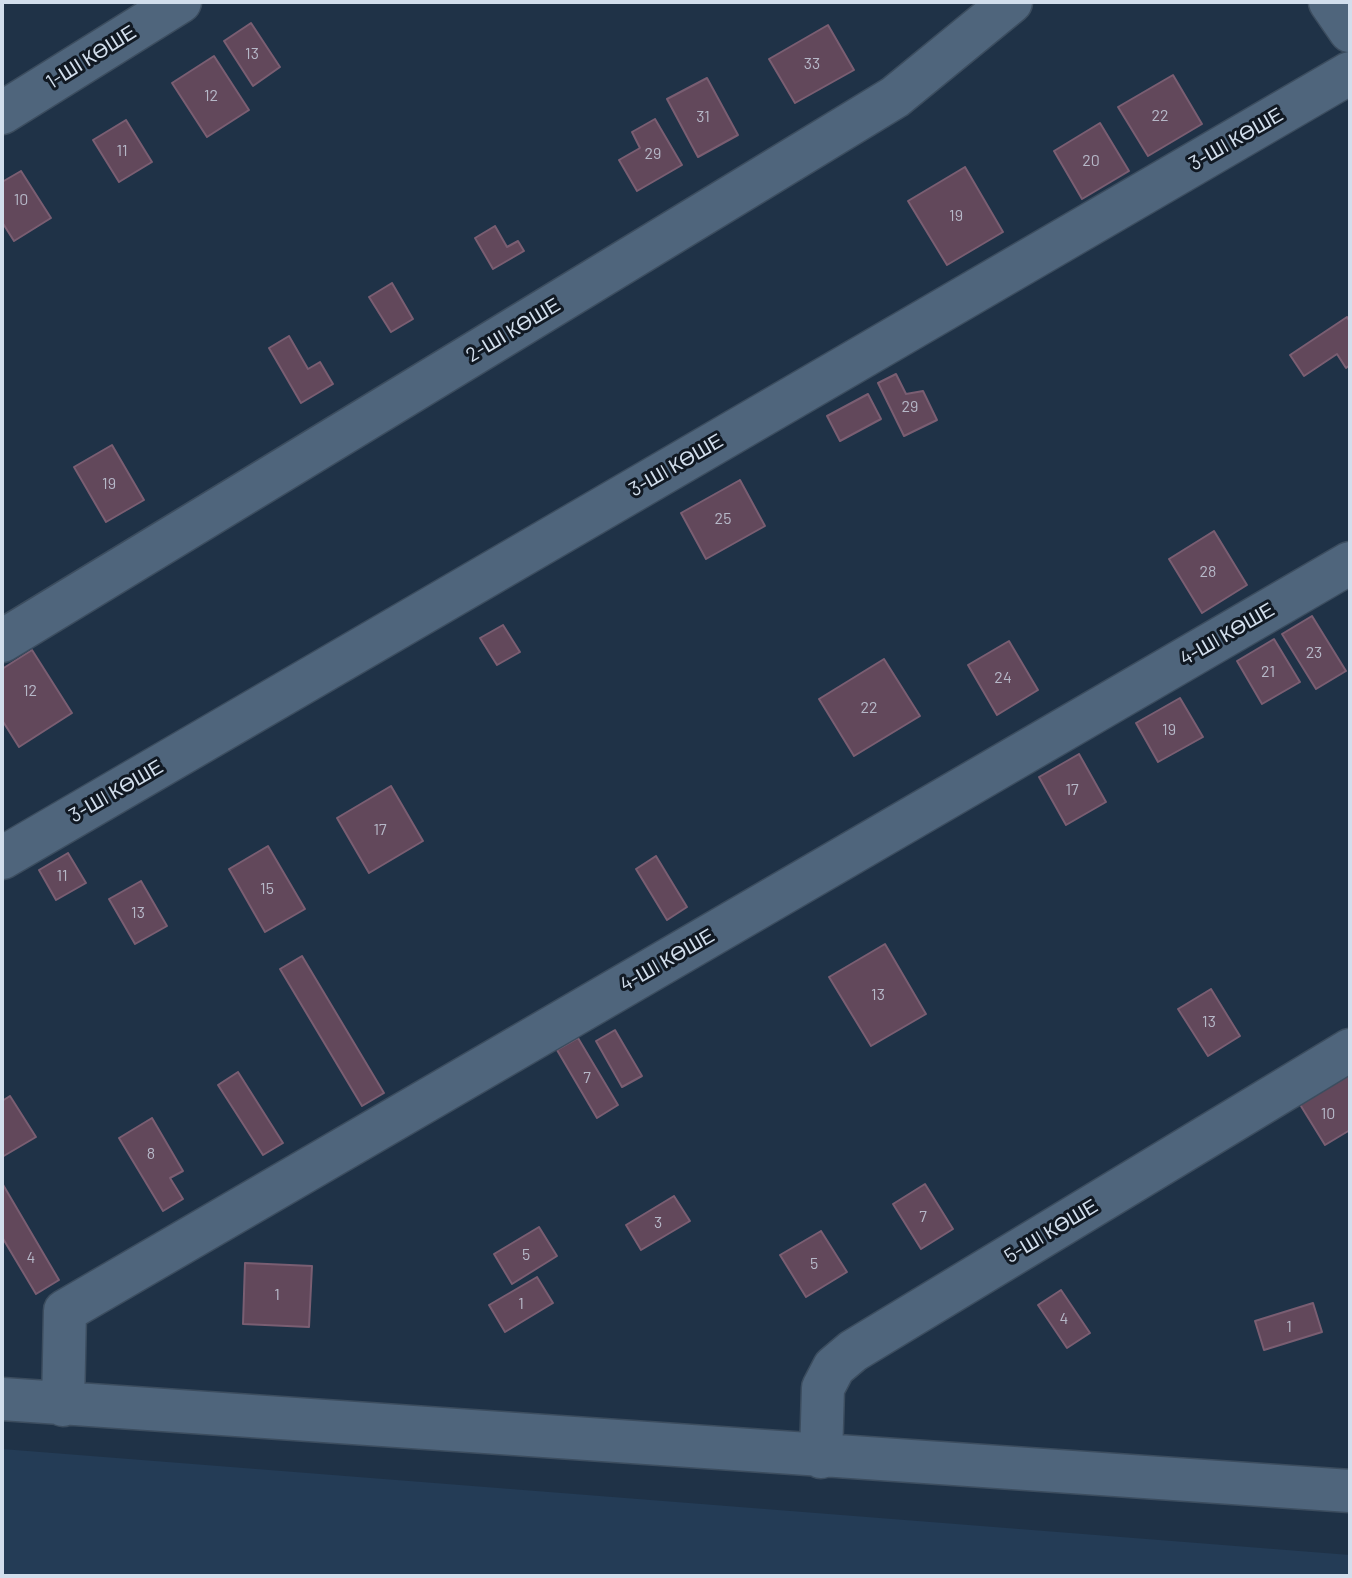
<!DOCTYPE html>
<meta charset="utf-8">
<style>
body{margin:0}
#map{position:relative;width:1352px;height:1578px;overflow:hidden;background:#1f3247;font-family:Barlow,sans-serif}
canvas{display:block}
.frame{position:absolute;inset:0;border:4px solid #d2deec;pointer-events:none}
</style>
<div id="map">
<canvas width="1352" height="1578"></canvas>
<div class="frame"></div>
</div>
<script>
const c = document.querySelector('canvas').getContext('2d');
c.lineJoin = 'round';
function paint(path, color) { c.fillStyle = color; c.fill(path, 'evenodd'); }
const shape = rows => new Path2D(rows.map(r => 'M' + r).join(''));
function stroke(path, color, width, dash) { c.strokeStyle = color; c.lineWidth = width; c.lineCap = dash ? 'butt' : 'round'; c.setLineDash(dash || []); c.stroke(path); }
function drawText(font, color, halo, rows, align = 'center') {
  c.font = font + ' Barlow,sans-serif'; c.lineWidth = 6; c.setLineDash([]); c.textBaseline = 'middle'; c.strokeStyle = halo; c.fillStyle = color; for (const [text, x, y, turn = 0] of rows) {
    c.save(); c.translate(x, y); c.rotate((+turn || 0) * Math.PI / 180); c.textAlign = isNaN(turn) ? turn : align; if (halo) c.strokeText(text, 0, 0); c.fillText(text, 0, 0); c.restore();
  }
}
paint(shape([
 [2,1449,1350,1555,1350,1576,2,1576]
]), '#243c56');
const building = shape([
 [251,23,280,67,253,86,224,41,251,23],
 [828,25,854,70,795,103,769,59,828,25],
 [214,56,249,110,207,137,172,83,214,56],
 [1173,75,1202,124,1148,156,1118,107,1173,75],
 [707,78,738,135,698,157,667,99,707,78],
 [655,119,682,165,637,191,619,160,640,148,632,132,655,119],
 [126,120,152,162,119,182,93,140,126,120],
 [1100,123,1129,171,1082,199,1054,151,1100,123],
 [965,167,1003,232,947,265,908,201,965,167],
 [21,171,51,218,14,241,2,222,2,182,21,171],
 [495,226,507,247,518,241,524,251,493,269,475,238,495,226],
 [392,283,413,319,391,332,369,297,392,283],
 [1347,317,1350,322,1350,365,1346,368,1337,354,1304,376,1290,355,1347,317],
 [289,336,308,369,320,362,333,384,301,403,269,348,289,336],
 [896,374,906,394,923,391,937,420,904,436,878,383,896,374],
 [868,394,881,419,840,441,827,416,868,394],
 [112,445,144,500,106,522,74,467,112,445],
 [740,480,765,526,706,559,681,513,740,480],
 [1214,531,1247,585,1202,613,1169,559,1214,531],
 [1312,616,1346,671,1316,689,1282,634,1312,616],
 [503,625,520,652,497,665,480,638,503,625],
 [1274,639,1300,682,1262,704,1237,661,1274,639],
 [1009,641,1038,690,997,715,968,665,1009,641],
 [32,650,72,713,19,747,2,720,2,669,32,650],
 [884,659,920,716,854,756,819,699,884,659],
 [1180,698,1203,737,1158,762,1136,723,1180,698],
 [1079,754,1106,802,1066,825,1039,777,1079,754],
 [391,786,423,841,369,873,337,818,391,786],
 [268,846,305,909,265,932,229,869,268,846],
 [68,853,86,883,56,900,39,870,68,853],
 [656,856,687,907,667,920,636,869,656,856],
 [141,881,167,926,135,944,109,899,141,881],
 [885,944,926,1014,871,1046,829,977,885,944],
 [302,956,384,1093,362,1106,280,969,302,956],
 [1211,989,1240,1036,1208,1056,1178,1009,1211,989],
 [615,1030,642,1076,622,1087,596,1041,615,1030],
 [578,1038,618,1105,597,1118,557,1050,578,1038],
 [1344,1068,1350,1077,1350,1130,1325,1145,1296,1098,1344,1068],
 [238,1072,283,1143,263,1155,218,1085,238,1072],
 [10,1096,36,1137,2,1157,2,1101,10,1096],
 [152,1118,183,1171,170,1178,183,1199,163,1211,119,1138,152,1118],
 [2,1183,59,1280,36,1294,2,1237,2,1183],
 [925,1184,953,1229,921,1249,893,1204,925,1184],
 [674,1196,690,1221,641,1250,626,1225,674,1196],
 [539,1227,557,1256,512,1284,494,1254,539,1227],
 [821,1231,847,1272,806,1297,780,1255,821,1231],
 [245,1263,312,1266,309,1327,243,1324,245,1263],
 [537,1277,553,1303,505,1332,489,1305,537,1277],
 [1061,1290,1090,1333,1067,1348,1038,1305,1061,1290],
 [1313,1303,1322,1332,1264,1350,1255,1321,1313,1303]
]);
paint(building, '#62485b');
stroke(building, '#7a5e72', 2);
const minor = shape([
 [1330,2,1350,31],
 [2,113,180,2],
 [2,641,895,97,1011,2],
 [2,858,1350,73],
 [2,1399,1350,1491],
 [63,1405,65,1311,1350,563],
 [821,1457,823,1388,834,1367,853,1351,1350,1050]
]);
stroke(minor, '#3c4d5f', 45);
stroke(minor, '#4f657c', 42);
drawText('16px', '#b6b8c8', null, [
 ["13",252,54],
 ["33",812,64],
 ["12",211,96],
 ["22",1160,116],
 ["31",703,117],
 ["11",122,151],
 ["29",653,154],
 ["20",1091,161],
 ["10",21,200],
 ["19",956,216],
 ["29",910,407],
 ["19",109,484],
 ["25",723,519],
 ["28",1208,572],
 ["23",1314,653],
 ["21",1268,672],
 ["24",1003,678],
 ["12",30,691],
 ["22",869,708],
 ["19",1169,730],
 ["17",1072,790],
 ["17",380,830],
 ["11",62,876],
 ["15",267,889],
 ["13",138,913],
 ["13",878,995],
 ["13",1209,1022],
 ["7",587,1078],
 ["10",1328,1114],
 ["8",151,1154],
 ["7",923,1217],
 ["3",658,1223],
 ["5",526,1255],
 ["4",31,1258],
 ["5",814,1264],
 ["1",277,1295],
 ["1",521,1304],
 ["4",1064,1319],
 ["1",1289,1327]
]);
drawText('20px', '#d2deec', '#111923', [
 ["1-ШІ КӨШЕ",91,57,-32],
 ["3-ШI КӨШЕ",1236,139,-30],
 ["2-ШІ КӨШЕ",513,330,-31],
 ["3-ШI КӨШЕ",676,465,-30],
 ["4-ШI КӨШЕ",1227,634,-30],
 ["3-ШI КӨШЕ",116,791,-30],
 ["4-ШI КӨШЕ",667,960,-30],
 ["5-ШI КӨШЕ",1051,1231,-31]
]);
</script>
